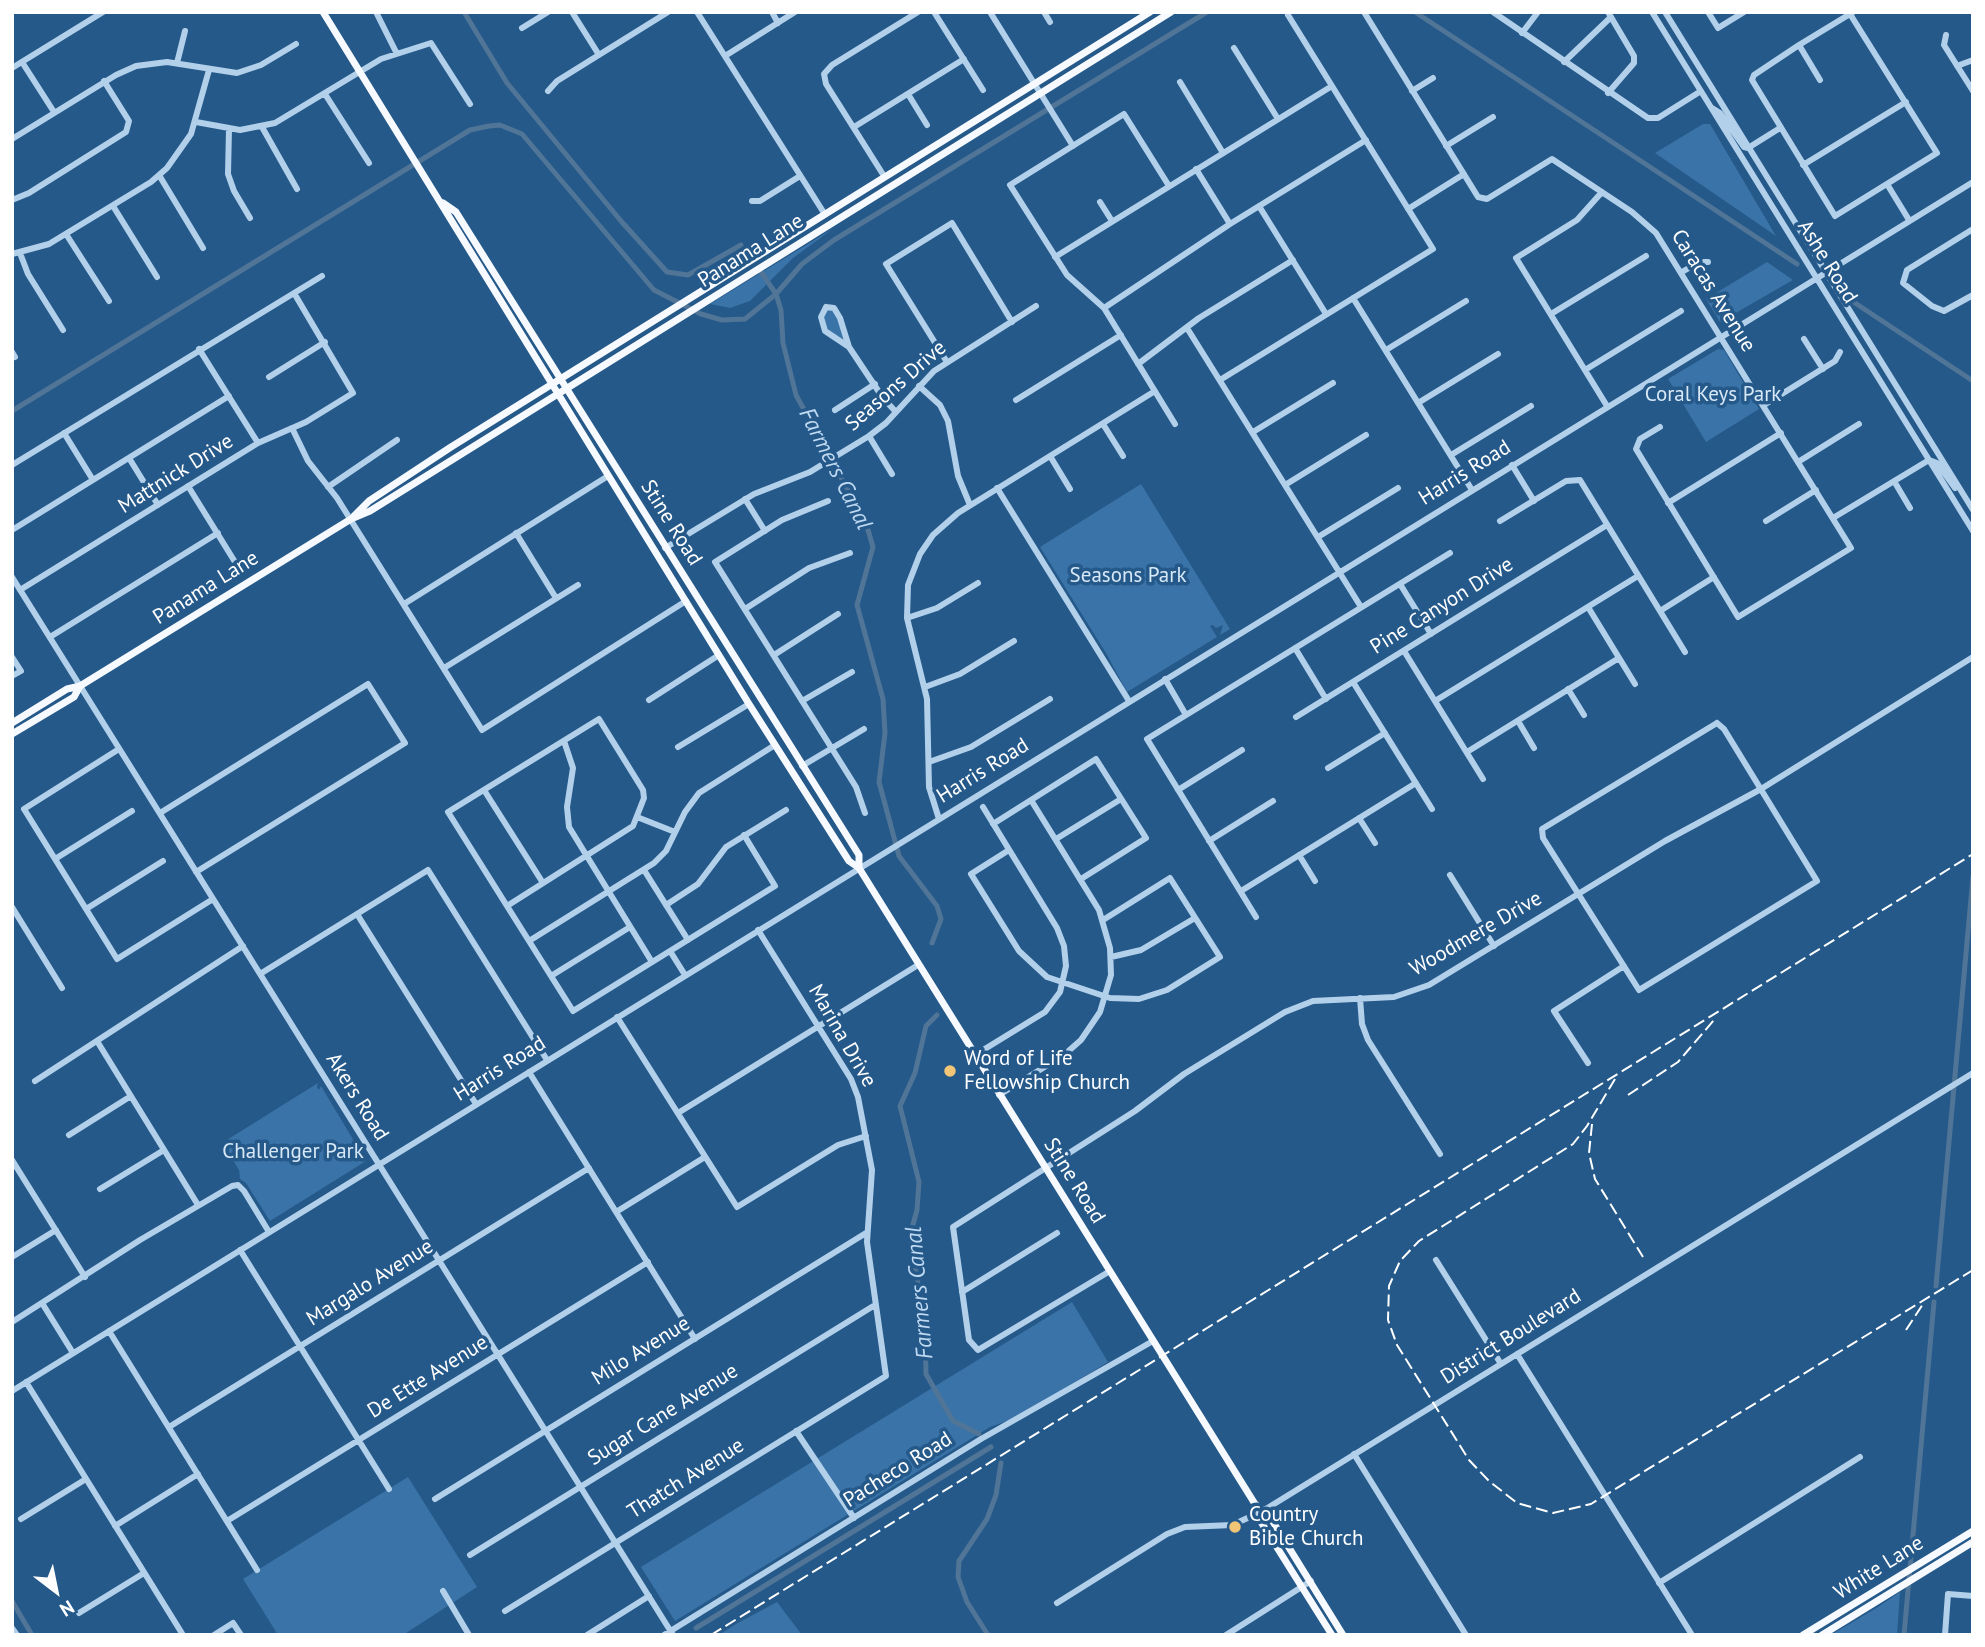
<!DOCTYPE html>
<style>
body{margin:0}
#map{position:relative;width:1985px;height:1647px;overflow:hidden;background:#25598a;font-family:"PT Sans",sans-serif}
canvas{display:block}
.frame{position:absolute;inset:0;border:14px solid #fff;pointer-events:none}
.north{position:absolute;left:21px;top:1556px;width:70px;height:70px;-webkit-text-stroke:5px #25598a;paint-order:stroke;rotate:148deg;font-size:19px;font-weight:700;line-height:28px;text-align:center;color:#fff}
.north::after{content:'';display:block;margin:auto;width:24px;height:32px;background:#fff;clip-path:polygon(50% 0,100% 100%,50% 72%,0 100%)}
</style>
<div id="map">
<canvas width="1985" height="1647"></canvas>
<div class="frame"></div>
<div class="north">N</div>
</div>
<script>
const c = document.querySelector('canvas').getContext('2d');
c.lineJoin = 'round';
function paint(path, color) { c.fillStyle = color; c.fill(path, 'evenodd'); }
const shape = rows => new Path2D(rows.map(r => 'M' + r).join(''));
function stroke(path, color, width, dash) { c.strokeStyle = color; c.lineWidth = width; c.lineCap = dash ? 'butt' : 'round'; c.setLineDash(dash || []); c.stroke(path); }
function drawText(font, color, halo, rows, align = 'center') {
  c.font = font + ' "PT Sans",sans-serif'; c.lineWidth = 7; c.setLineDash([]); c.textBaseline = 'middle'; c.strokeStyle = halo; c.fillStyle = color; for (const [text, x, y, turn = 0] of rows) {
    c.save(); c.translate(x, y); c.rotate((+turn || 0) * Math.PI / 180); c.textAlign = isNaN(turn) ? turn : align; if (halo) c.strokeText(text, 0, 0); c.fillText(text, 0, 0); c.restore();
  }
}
paint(shape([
 [1703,124,1710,124,1776,236,1655,153],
 [834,228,793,258,750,301,730,308,710,304],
 [1767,262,1793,280,1720,322,1706,299],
 [826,307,832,307,849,347,828,334,821,322],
 [1718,349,1724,350,1759,409,1706,442,1668,379],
 [1141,484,1230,629,1220,635,1223,625,1216,628,1213,625,1210,626,1217,637,1127,692,1106,653,1040,547],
 [318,1083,317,1087,319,1090,321,1086,366,1161,270,1221,246,1183,240,1179,239,1170,222,1143],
 [1072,1302,1108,1362,1018,1417,990,1427,675,1621,641,1567],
 [408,1477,477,1587,403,1635,278,1635,243,1579],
 [1900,1592,1897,1635,1831,1635,1878,1607],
 [777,1602,802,1635,719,1635,736,1624]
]), '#3a73a7');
stroke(shape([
 [464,12,507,83,621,221,667,272,688,275,741,245],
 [1415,12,1797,264],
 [761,272,776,294,781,310,783,343,796,395,866,523,873,547,857,605,883,699,885,733,879,782,899,856,937,906,941,919,932,943],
 [1855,303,1973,381],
 [12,411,470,130,489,126,500,125,522,134,654,290,701,314,722,320,745,319,776,294,802,264,834,240,1207,12],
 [937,1015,926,1026,915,1073,900,1106,919,1182,917,1210,910,1235,925,1326,926,1374,953,1421,979,1434],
 [1936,1286,1973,876],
 [12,1601,32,1635],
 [696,1628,991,1447],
 [988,1635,967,1602,958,1577,959,1561,987,1519,996,1495,1001,1463],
 [1904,1635,1934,1302]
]), '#507597', 5);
stroke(shape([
 [376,12,396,52],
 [572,12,599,55],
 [697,12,824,213],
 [772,12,778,23],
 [934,12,983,90],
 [990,12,1073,146],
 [1044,12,1050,22],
 [1364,12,1478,197,1487,199,1552,159,1632,212,1656,233,1851,548,1738,617,1636,449,1640,439,1660,427],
 [1493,12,1648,118,1658,118,1701,91],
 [1608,12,1634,56,1634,63,1608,93],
 [1652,12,1973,531],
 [1665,12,1973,510],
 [1708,12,1718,28,1744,12],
 [1850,14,1937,153,1835,216,1752,80,1754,75,1799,45,1850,14,1853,12],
 [522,28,548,12],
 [1522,33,1538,12],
 [1946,35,1944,45,1973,91],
 [1799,45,1820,80],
 [1234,48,1278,119],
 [725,56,795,12],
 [22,62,54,112],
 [1564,62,1611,17],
 [177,63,185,31],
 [1957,66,1973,60],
 [12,68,103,12],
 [1180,82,1223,153],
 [548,91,557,81,668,12],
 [1412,91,1433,78],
 [325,94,369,163],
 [908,94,927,125],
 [1712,108,1720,113,1744,147,1748,148,1780,128],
 [196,122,240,130,275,123,381,59,431,43,470,104],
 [262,127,297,189],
 [854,127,964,59],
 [229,129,228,174,234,191,250,218],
 [12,139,116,75,136,66,167,62,237,73,261,65,296,44],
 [1446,146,1493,117],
 [1803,165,1906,102],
 [1196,169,1230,224],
 [159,175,203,248],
 [884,176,826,84,824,74,832,65,918,12],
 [1887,184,1909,220],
 [1169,186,1124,114,1010,185,1067,275,1104,308,1175,424],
 [1602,192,1577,220,1516,258,1607,406],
 [12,200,29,193,126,132,129,121,104,81],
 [752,201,760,201,800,176],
 [1100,202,1112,221],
 [113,206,157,277],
 [1259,206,1326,314],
 [1408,209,1464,174],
 [1973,229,1907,270,1903,283,1932,306,1944,311,1973,295],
 [66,234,109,301],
 [20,253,28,274,63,330],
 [12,254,49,244,151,182,167,168,191,134,209,70],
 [1055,257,1332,86],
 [1682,272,1699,262,1708,262],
 [1353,298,1472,490],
 [826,307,834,308,840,318,849,347,825,331,821,317,826,307],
 [1104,308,1230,224,1366,140],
 [1551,314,1646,256],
 [1187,328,1361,607],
 [1804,339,1823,369],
 [849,347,883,398,896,412],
 [199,349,258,443],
 [1386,350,1466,301],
 [12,352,15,357],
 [947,362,886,264,952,223,1012,322],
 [1138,364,1199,318,1293,260],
 [1585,370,1681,311],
 [269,377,325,342],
 [1220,380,1433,249,1288,15],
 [919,386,940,405,948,421,958,476,970,505],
 [1016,400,1121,335],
 [1418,403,1498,354],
 [1764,405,1835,361,1840,352],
 [835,410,875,384],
 [1103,424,1123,456],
 [292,428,308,461,337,498,482,730,686,601],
 [1253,432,1333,383],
 [64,433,93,480],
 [869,436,892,474],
 [1451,455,1531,406],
 [1050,456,1070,489],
 [129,458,158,505],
 [1798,462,1859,424],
 [12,465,322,276],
 [1512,465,1534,501],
 [1894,481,1910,508],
 [1285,485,1366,435],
 [188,486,235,562],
 [328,487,397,440],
 [997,488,1129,701],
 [745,499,765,531],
 [828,501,782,520,715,562,856,787,865,813],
 [1668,503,1781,433],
 [1833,518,1929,460,1937,463,1955,488],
 [1500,521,1566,481,1580,480,1685,652],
 [1766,521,1816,490],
 [12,530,229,396],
 [516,533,556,598],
 [1318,537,1398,488],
 [665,548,754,494,810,472,869,436,886,423,934,371,1036,306],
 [12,577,673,1635],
 [1400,584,1431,634],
 [20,590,258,443,306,422,353,393,294,293],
 [404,604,608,476],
 [1588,607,1635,684],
 [745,609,809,568,850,553],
 [1660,611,1714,577],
 [907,618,937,608,978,583],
 [50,637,218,533],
 [1295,648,1326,699],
 [1404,651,1483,779],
 [774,655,838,614],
 [12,657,21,671,12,676],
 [444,668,578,585],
 [1165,679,1186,715],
 [1353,682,1432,809],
 [925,687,960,674,1014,641],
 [1568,689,1584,715],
 [649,700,719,655],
 [802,701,852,672],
 [1435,701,1638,576],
 [1296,717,1607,525],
 [1518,721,1534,748],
 [1717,723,1724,729,1817,881,1639,990,1543,838,1542,829,1717,723],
 [564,741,573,768,567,807,569,827,652,962],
 [678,747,749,704],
 [119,749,24,809,117,959,213,899],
 [1467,752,1619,658],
 [929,762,971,747,1050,699],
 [802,766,864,729],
 [1328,768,1385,733],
 [484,790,543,883],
 [1178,790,1242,750],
 [160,813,368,684,405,743,196,872],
 [637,817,675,832],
 [1359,818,1375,843],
 [939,819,929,787,927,699,907,618,908,585,920,554,933,535,958,513,1155,391],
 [993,824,1096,759,1146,838,1081,879],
 [1056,839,1121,799],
 [1209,841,1273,801],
 [1009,850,971,874,1019,951,1047,977,1110,998,1139,999,1167,990,1220,957,1170,878,1103,920],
 [1299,855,1315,881],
 [55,859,132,811],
 [644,870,688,940],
 [1450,875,1494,946],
 [1241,891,1416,783],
 [666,905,698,884,726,847,786,810],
 [507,906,633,826,644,798,643,790,599,719,448,812,507,906,573,1011,775,886,744,835],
 [12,907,62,988],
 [86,909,163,861],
 [357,914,476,1104],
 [1256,917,1147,739,1450,553],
 [529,941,654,863,666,851,685,812,699,793,775,745],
 [670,951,685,975],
 [1111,957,1141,950,1195,918],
 [260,974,428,870,547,1060],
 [551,976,630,927],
 [1360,998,1362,1024,1368,1040,1440,1154],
 [617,1017,737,1207,838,1145,866,1136],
 [97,1041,198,1205],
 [975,1055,1045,1012,1060,992,1066,966,1064,946,1057,928,983,807],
 [1588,1063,1554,1011,1624,966],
 [529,1072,695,1339],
 [35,1081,243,946],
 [999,1095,1064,1055,1081,1040,1100,1012,1111,975,1110,948,1099,910,1031,800],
 [678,1113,918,965],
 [69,1135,131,1096],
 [12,1160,85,1277],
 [100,1189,164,1150],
 [616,1212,705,1157],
 [240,1250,389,1489],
 [12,1257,56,1230],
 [1436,1260,1501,1364],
 [1110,1271,978,1350,969,1340,953,1227,1135,1111,1184,1074,1285,1012,1313,1001,1394,997,1429,985,1665,841,1761,789,1973,657],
 [962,1292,1057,1233],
 [42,1303,73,1353],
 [12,1322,140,1240,232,1186,238,1185,244,1191,269,1232],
 [109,1331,257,1570],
 [1517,1354,1692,1635],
 [26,1382,183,1635],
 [12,1391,1973,182],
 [169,1427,589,1168],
 [796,1431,854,1518],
 [1354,1454,1466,1635],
 [435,1499,866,1233],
 [21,1519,86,1479],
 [227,1521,648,1262],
 [115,1526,198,1474],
 [470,1555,875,1305],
 [1659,1583,1860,1457],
 [443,1591,469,1635],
 [1057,1603,1167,1534,1185,1527,1232,1525,1261,1512,1973,1073],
 [505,1611,886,1376,867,1242,872,1170,858,1097,851,1079,758,930],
 [79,1613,144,1573],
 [12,1628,17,1635],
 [214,1635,233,1623,241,1635],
 [587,1635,649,1596],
 [664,1635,981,1439,1153,1341],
 [1226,1635,1311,1581],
 [1945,1635,1948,1594,1973,1596]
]), '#b3d0ea', 6);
stroke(shape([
 [323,12,749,704,849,861,859,868,1255,1504,1270,1517,1343,1635],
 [443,203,456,212,560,378,859,855,859,868],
 [354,516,369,501,451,447,1150,12],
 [12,723,67,689,80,686,351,519,370,511,1171,12],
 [12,734,74,697,80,686],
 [1261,1512,1261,1522,1332,1635],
 [1803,1635,1973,1531],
 [1822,1635,1973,1542]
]), '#f6fafe', 7);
stroke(shape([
 [1615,1079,1587,1126,1573,1144,1419,1241,1400,1261,1389,1286,1388,1320,1397,1345,1469,1460,1489,1481,1517,1503,1553,1513,1591,1504,1973,1270],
 [1628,1095,1678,1062,1714,1020],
 [1592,1124,1589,1153,1595,1179,1643,1257],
 [1906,1330,1923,1304],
 [711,1635,1973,854]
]), '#fff', 2, [12, 5]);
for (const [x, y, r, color] of [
 [950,1071,7,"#f3c677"],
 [1235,1527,7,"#f3c677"]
]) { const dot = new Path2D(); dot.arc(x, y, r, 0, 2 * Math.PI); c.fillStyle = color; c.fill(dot); stroke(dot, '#25598a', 2.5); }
drawText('21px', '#fff', '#25598a', [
 ["Panama Lane",751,251,-32],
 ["Ashe Road",1827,262,58],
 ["Caracas Avenue",1713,291,58],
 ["Seasons Drive",896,386,-41],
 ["Harris Road",1465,473,-32],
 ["Mattnick Drive",176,474,-32],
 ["Stine Road",671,523,58],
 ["Panama Lane",206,588,-32],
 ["Pine Canyon Drive",1442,606,-32],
 ["Harris Road",983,771,-32],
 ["Woodmere Drive",1476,934,-30],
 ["Marina Drive",842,1036,60],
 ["Harris Road",500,1069,-32],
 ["Akers Road",357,1097,58],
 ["Stine Road",1074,1181,58],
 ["Margalo Avenue",370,1283,-32],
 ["District Boulevard",1511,1337,-32],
 ["Milo Avenue",641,1351,-32],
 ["De Ette Avenue",428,1377,-32],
 ["Sugar Cane Avenue",663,1415,-32],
 ["Pacheco Road",898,1470,-32],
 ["Thatch Avenue",686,1479,-32],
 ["White Lane",1879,1568,-32]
]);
drawText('21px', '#d7e8f7', '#25598a', [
 ["Coral Keys Park",1713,395],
 ["Seasons Park",1128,576],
 ["Challenger Park",293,1152]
]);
drawText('21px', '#fff', '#25598a', [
 ["Word of Life",964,1059],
 ["Fellowship Church",964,1083],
 ["Country",1249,1515],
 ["Bible Church",1249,1539]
], 'left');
drawText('italic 23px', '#bed9f1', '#25598a', [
 ["Farmers Canal",835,469,63],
 ["Farmers Canal",920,1293,-95]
]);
</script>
